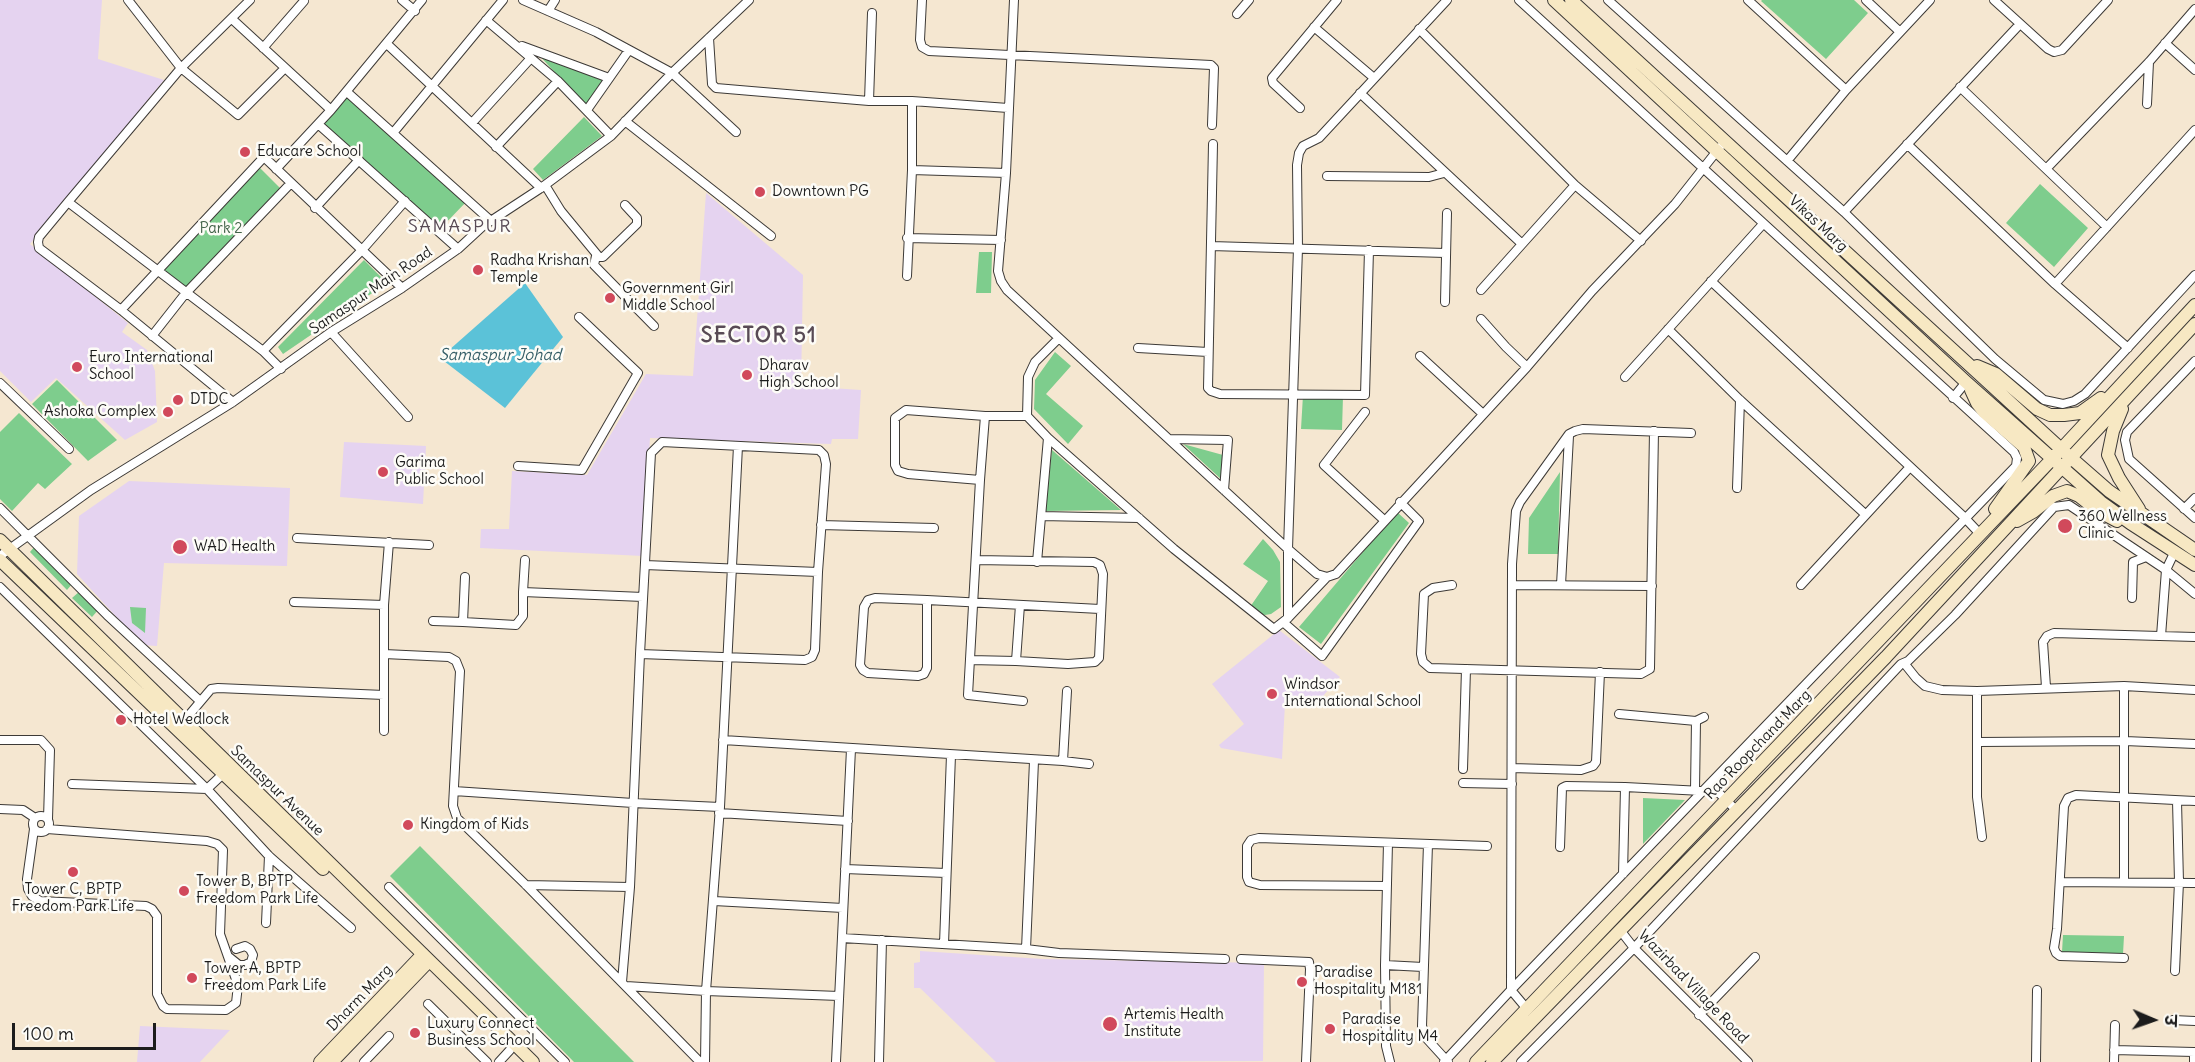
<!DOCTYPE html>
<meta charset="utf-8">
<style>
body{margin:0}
#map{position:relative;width:2195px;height:1062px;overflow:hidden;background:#f5e7d1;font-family:Delius,"Playpen Sans Deva",sans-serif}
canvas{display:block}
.north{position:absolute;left:2123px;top:990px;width:60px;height:60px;-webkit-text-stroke:4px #fdfcf7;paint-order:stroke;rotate:92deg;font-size:16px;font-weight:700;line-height:24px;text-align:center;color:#1c1c1c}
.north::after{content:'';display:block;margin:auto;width:21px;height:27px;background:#1c1c1c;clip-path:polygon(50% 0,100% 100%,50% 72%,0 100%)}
.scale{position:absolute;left:12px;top:1023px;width:144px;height:27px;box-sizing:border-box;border:3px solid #1c1c1c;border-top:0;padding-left:8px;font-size:18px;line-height:21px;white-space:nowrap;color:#1c1c1c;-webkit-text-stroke:4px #fdfcf7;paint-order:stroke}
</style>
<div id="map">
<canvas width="2195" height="1062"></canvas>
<div class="north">उ</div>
<div class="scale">100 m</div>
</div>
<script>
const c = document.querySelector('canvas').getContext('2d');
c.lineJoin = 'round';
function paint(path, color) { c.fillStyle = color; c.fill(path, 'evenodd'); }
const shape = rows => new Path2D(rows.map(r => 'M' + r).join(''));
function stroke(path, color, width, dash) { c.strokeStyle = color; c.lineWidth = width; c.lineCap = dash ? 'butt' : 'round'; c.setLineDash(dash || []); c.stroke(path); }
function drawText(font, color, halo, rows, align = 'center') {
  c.font = font + ' Delius,sans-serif'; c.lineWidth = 5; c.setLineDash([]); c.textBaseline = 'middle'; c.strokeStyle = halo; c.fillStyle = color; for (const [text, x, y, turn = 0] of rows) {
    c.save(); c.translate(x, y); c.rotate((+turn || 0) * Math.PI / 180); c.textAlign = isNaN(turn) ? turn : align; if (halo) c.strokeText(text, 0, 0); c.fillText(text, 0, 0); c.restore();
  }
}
paint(shape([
 [0,0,102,0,98,59,164,80,30,244,128,323,122,332,147,350,155,371,157,422,125,440,56,378,31,402,0,371],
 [706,193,803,275,801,386,861,390,858,439,832,439,831,444,650,438,643,556,480,548,481,529,509,529,512,471,587,475,646,374,693,376],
 [344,442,426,446,423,504,340,497],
 [129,481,290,488,287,566,164,563,157,646,142,645,77,574,79,516],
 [1279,630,1340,677,1315,705,1285,704,1282,759,1221,748,1219,745,1244,724,1212,684],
 [920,951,1043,959,1264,963,1263,1061,996,1062,920,988,914,988,914,963,920,962],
 [140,1026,230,1030,200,1062,137,1062]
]), '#e5d3f0');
paint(shape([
 [1762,0,1854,0,1868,13,1826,59,1761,1],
 [539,55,605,79,587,108],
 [347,95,467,201,439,230,321,123],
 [584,117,602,136,543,180,533,169],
 [259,167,280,188,186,288,163,269],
 [2040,184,2088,228,2054,267,2006,223],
 [979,252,992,252,991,293,976,293],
 [364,260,387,283,283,354,278,347],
 [1055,352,1071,366,1046,394,1083,426,1068,444,1034,409,1035,380],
 [57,380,117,440,88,461,32,404],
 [1303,395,1343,396,1342,430,1301,429],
 [19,413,72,464,45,489,38,483,12,511,0,499,0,432],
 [1183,444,1223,455,1222,480],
 [1052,450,1121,510,1045,511],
 [1560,472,1558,554,1528,554,1529,518],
 [1397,512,1409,523,1321,644,1299,627],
 [1263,539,1273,550,1280,562,1281,607,1271,614,1265,615,1259,614,1250,607,1268,581,1243,564],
 [35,546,72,584,67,590,30,552],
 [80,591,99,609,92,617,72,598],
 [130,607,146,608,145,633,132,623],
 [1643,798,1685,800,1643,844],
 [420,846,634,1062,574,1062,390,876],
 [2063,935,2124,936,2123,954,2062,952]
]), '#7ecd8d');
paint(shape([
 [525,283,563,337,505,408,440,358]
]), '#5bc2d8');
const minor = shape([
 [128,0,181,68,238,115,285,68],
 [402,0,415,11],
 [523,0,596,32,672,73,736,132],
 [922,0,920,40,922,47,929,51,1211,65,1214,68,1212,125],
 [1014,0,1006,173,998,271,1001,281,1007,290,1288,549,1317,574,1327,577],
 [1608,0,1844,212,1995,359,2044,400,2063,404,2074,401,2085,394,2195,275],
 [1748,0,1846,90],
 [1866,0,1899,31],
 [1994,0,2048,49,2054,52,2062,50,2108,0],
 [548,11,555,0],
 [1237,14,1249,0],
 [232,19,331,110],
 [486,20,558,81,611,136],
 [1314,27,1374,78],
 [1419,29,1575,185,1641,241],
 [709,38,712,84,716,88,869,101,912,101,1008,108],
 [2165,43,2195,70],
 [387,44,541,188],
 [522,46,609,78],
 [263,48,304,1],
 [1960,87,2107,227],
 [347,92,491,221],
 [1360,93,1521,243],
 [869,101,872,13],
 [2147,104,2149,62],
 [1300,108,1273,83,1272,78,1337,0],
 [587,110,629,50],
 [625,121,771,236],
 [472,123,531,58],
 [318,124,458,249],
 [393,133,503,0],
 [1213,144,1208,388,1211,391,1220,394,1365,395,1369,250],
 [1907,144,2055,284,2128,348],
 [496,147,558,81],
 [1787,161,1846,90,1930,0],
 [2047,168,2149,62,2195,9],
 [276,169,331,110,422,0],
 [912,170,1006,173],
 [1327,176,1429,177,1444,173],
 [545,185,561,211,599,257,603,257,637,224,637,218,625,205],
 [68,202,263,351,281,369],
 [315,208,359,160],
 [1844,212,2020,24],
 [907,238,1001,240],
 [1211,246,1445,253],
 [596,256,594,265,654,326],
 [907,276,912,170,912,101],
 [1711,281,1964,517,1980,534],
 [2055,284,2195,130],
 [1481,290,1575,185],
 [1445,302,1447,213],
 [121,310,264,157,402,288],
 [1481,319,1506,347,1527,367],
 [1668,329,1740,400,1865,514],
 [331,332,408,417],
 [152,336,185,294,291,183],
 [1138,348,1208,352],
 [263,351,362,250,405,201],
 [1420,356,1483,414],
 [2195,361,2127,432,2125,440,2129,459,2195,518],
 [1625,377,1763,224],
 [0,383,69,449],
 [1953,398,1966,382],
 [233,402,121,310,39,248,38,242,39,237,68,202,181,68,250,0],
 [1365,412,1324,465,1384,520],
 [985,416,980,480,968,695,1023,701],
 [1048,438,1174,549,1274,629,1288,618,1327,577,1336,574,1527,367,1592,291,1675,204,1720,147],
 [1169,439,1228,440,1224,490],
 [518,466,582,470,638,373,579,317],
 [980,480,908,474,898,471,895,465,895,418,906,410,985,416,1027,416],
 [1737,488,1740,400],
 [0,508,107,615,200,701],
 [2184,509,2195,498],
 [1041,516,1139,518],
 [821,525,934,528],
 [297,538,429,545],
 [0,556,91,490,233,402,331,332,402,288,458,249,483,226,541,188,611,136,672,73,749,0],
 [976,560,1094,562,1100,565,1103,574,1099,658,1095,662,1068,664,1016,661],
 [1037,562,1048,438,1027,416,1028,377,1035,362,1059,338],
 [645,565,818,572],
 [465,577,463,622,516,625,523,616,523,592,643,597],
 [1452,585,1433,588,1424,594,1421,654,1423,662,1430,668,1641,674,1650,669,1654,431],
 [1513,585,1652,586],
 [1561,585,1569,436],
 [1801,585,1910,467],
 [0,587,207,789,269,856,351,928],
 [523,592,525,560],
 [2132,598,2133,562,2146,557],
 [927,600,927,668,924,674,918,676,868,673,863,670,860,665,864,607,868,600,875,598,927,600,1100,609],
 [294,602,384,605],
 [1288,618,1288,549,1298,248,1297,165,1299,153,1303,146,1319,138,1447,0],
 [433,621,463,622],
 [1283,622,1322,656,1419,521,1400,502],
 [2161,636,2166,570,2175,551],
 [384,654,449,657,456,661,460,671,453,806,457,818,526,885,700,1062],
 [970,660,1016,661,1020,605],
 [1904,663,1916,678,1925,686,1942,690,1977,691,2124,686,2195,690],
 [2124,686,2124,881],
 [2046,687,2043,642,2047,636,2054,633,2195,637],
 [1977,691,1977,797,1982,837],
 [1619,714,1696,721,1704,717],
 [184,721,211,689,218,688,384,695],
 [384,731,384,605,389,542],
 [0,740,41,740,50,750,48,819],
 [723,740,1063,761,1089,764],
 [1978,742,2125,741,2195,744],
 [1063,761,1067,691],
 [1512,768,1581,770,1593,766,1596,762,1600,672],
 [1463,769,1466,669],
 [1463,783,1512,784],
 [72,784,207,789,223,774],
 [1710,784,1736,810],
 [1695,790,1696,721],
 [454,791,633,803,720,807],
 [0,809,23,810,35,818],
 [719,813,848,821],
 '33 824a8 8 0 1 1 16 0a8 8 0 1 1-16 0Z',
 [34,829,27,879,28,889,32,896,40,901,146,906,152,909,157,916,157,994,163,1006,167,1009,226,1010,236,1003,238,985,220,934,223,850,217,844,207,841,47,829],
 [1388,843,1385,965,1386,1046,1390,1062],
 [1428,844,1422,1026,1427,1039,1448,1062],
 [1560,847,1562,788,1566,786,1625,787],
 [845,869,946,873],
 [1623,874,1625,787,1702,791],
 [2060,882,2195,883],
 [526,885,630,887],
 [1387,886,1260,885,1249,882,1247,877,1247,846,1251,840,1259,838,1487,846],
 [389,887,565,1062],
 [714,901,843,908],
 [266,923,269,856],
 [1620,930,1634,948,1748,1062],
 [842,938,1026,949,1059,953,1225,959],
 [944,944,951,755],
 [1026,949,1034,761],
 [229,957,239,965,245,965,251,962,253,955,250,949,245,946,236,949],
 [2124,958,2060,956,2056,953,2054,948,2057,929,2064,806,2068,798,2076,795,2195,801],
 [1241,959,1309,962,1310,969,1306,1062],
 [1385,965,1423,967],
 [2175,971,2179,882,2177,801],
 [622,982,630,887,640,654,651,453,662,442,819,450,824,455,826,464,818,572,815,650,812,657,805,660,640,654],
 [626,986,706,991,839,996],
 [428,1004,487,1062],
 [1527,1009,1511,990,1512,564,1516,511,1520,502,1569,434,1575,431,1583,429,1691,433],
 [1699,1015,1755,957],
 [2173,1020,2195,1021],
 [2114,1050,2194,1052,2194,1062],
 [364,1062,389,1036],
 [499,1062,510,1050],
 [705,1062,706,991,720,807,738,446],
 [836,1062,851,749],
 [879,1062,882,940],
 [1444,1062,1511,990,2016,466,2017,458,2014,452,1519,0],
 [1521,1062,1634,948,1901,664,1908,661,1955,615,2054,507,2069,505,2166,570,2195,594],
 [2036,1062,2037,990],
 [2114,1062,2115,1025]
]);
const secondary = shape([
 [1554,0,1966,382,2101,502,2130,523,2195,565],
 [1571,0,2061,449,2109,491,2195,550],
 [1977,366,1996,374,2037,409,2050,415,2064,415,2080,413,2101,398],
 [1971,390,1977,403,1984,412,2024,447,2029,461,1995,509],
 [2122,409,2113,431,2108,455,2119,478,2139,509],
 [2017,521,2033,512,2053,496,2067,491,2079,496,2098,511,2117,521],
 [0,540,533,1062],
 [0,560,323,869],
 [320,1062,423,954],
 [332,1062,429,961],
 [1476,1062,2053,458,2195,305],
 [1492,1062,1886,657,2195,324]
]);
stroke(minor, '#3d3a37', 10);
stroke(secondary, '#3d3a37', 14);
stroke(minor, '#fff', 8);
stroke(secondary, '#f7e8c3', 12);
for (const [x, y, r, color] of [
 [245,152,6,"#d1495b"],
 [760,192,6,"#d1495b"],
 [478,270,6,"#d1495b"],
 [610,298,6,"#d1495b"],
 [77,367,6,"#d1495b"],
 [747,375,6,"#d1495b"],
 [178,400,6,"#d1495b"],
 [168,412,6,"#d1495b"],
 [383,472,6,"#d1495b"],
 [2065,526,8,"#d1495b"],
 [180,547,8,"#d1495b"],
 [1272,694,6,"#d1495b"],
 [121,720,6,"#d1495b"],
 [408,825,6,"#d1495b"],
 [73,872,6,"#d1495b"],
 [184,891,6,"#d1495b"],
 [192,978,6,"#d1495b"],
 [1302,982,6,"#d1495b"],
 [1110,1024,8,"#d1495b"],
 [1330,1029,6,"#d1495b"],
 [415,1033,6,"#d1495b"]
]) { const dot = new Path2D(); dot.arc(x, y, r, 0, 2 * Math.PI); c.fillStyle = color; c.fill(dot); stroke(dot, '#fdfcf7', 2); }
drawText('15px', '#1c1c1c', '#fdfcf7', [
 ["Educare School",257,152],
 ["Downtown PG",772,192],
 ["Radha Krishan",490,261],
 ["Temple",490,278],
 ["Government Girl",622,289],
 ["Middle School",622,306],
 ["Euro International",89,358],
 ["School",89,375],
 ["Dharav",759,366],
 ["High School",759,383],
 ["DTDC",190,400],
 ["Ashoka Complex",156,412,"right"],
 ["Garima",395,463],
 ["Public School",395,480],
 ["360 Wellness",2078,517],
 ["Clinic",2078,534],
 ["WAD Health",194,547],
 ["Windsor",1284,685],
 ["International School",1284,702],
 ["Hotel Wedlock",133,720],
 ["Kingdom of Kids",420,825],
 ["Tower B, BPTP",196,882],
 ["Freedom Park Life",196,899],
 ["Tower C, BPTP",73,890,"center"],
 ["Freedom Park Life",73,907,"center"],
 ["Tower A, BPTP",204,969],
 ["Freedom Park Life",204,986],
 ["Paradise",1314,973],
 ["Hospitality M181",1314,990],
 ["Artemis Health",1124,1015],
 ["Institute",1124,1032],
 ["Paradise",1342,1020],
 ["Hospitality M4",1342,1037],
 ["Luxury Connect",427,1024],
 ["Business School",427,1041]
], 'left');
drawText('15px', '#1c1c1c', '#fdfcf7', [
 ["Vikas Marg",1818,224,43],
 ["Samaspur Main Road",371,291,-34],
 ["Rao Roopchand Marg",1758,745,-46],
 ["Samaspur Avenue",277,791,44],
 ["Wazirbad Village Road",1693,987,46],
 ["Dharm Marg",360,998,-46]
]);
drawText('15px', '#436349', '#fdfcf7', [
 ["Park 2",221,229]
]);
drawText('italic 16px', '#355e67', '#fdfcf7', [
 ["Samaspur Johad",500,355]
]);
c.letterSpacing = '1.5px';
drawText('18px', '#584a55', '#fdfcf7', [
 ["SAMASPUR",460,227]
]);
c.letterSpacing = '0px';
c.letterSpacing = '1.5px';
drawText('bold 21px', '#584a55', '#fdfcf7', [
 ["SECTOR 51",759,336]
]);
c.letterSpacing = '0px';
</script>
